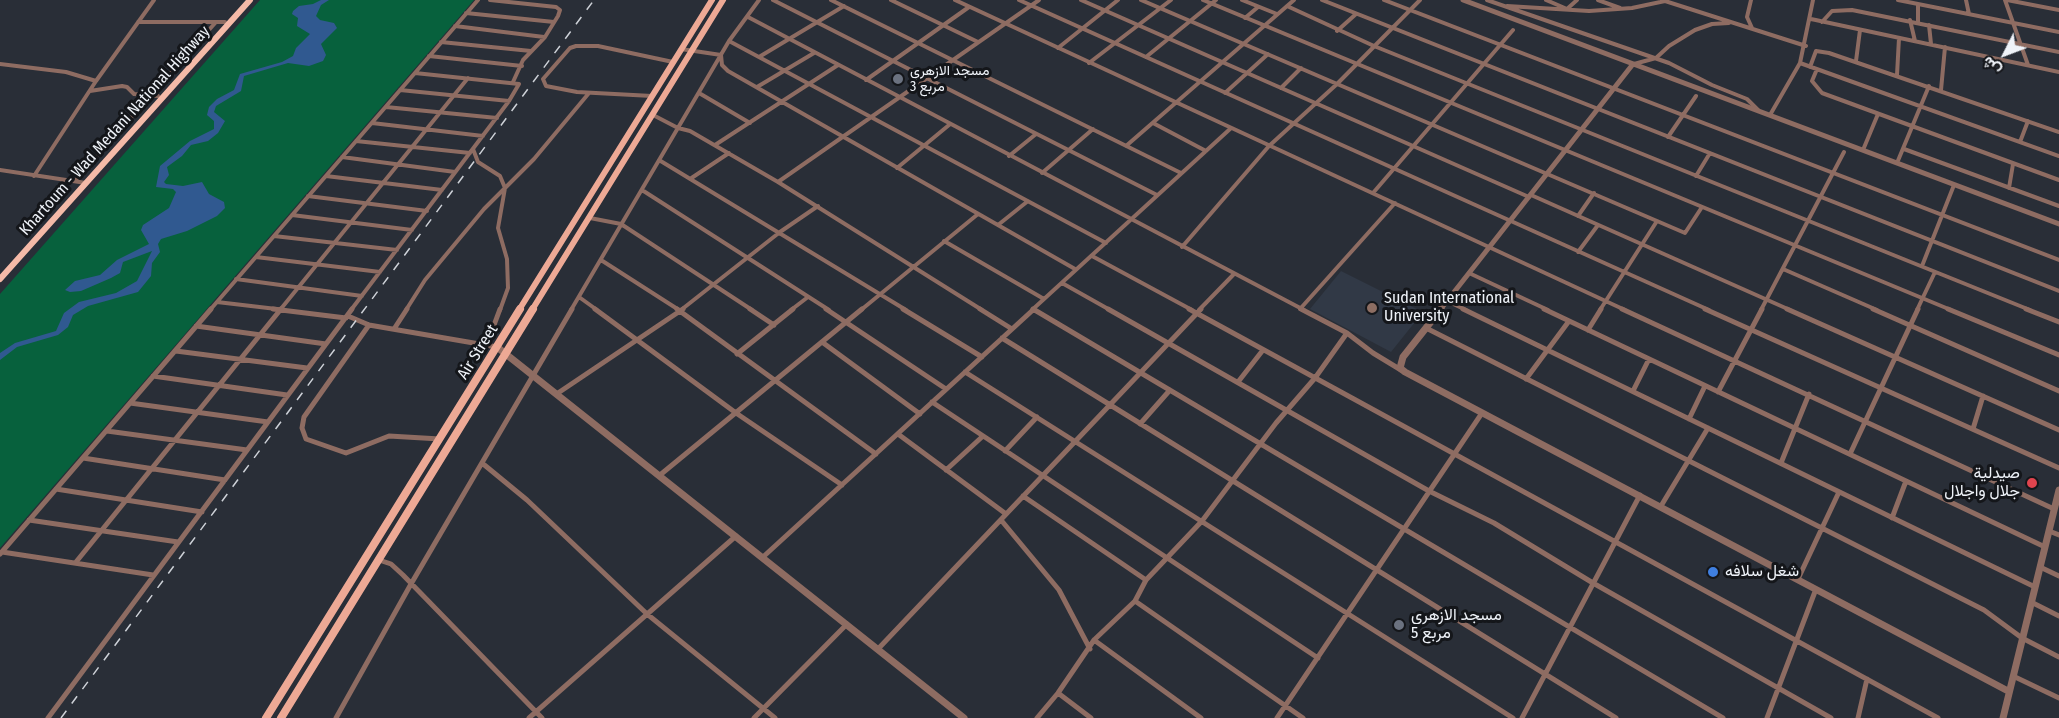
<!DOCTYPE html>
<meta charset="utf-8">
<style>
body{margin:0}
#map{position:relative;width:2059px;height:718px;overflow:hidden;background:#292e37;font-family:"Fira Sans Condensed",Vazirmatn,sans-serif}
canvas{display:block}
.north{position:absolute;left:1975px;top:24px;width:60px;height:60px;-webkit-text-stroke:4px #14161a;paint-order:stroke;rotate:228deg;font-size:16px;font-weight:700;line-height:24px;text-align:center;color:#eff3f9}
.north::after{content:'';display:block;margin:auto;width:21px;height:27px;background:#eff3f9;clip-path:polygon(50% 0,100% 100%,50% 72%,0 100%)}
</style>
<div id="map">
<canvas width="2059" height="718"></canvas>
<div class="north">ش</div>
</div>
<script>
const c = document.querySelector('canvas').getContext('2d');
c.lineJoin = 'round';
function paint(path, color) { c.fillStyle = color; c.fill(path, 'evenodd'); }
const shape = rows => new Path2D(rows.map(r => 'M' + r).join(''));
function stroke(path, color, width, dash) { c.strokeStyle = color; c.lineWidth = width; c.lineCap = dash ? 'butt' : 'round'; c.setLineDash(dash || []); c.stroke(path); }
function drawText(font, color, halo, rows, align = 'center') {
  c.font = font + ' "Fira Sans Condensed",Vazirmatn,sans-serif'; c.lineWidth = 6; c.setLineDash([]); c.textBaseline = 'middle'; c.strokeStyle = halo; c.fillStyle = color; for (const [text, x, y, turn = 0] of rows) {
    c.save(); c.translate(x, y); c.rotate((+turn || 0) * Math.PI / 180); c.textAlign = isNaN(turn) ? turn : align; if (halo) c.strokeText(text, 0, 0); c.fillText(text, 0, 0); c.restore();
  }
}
paint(shape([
 [1341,271,1423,312,1391,352,1310,309]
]), '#313946');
paint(shape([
 [260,0,474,0,0,548,0,294]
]), '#07613d');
paint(shape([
 [321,0,329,0,321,5,316,16,320,20,334,23,337,28,321,44,326,55,323,61,309,66,288,63,244,76,241,91,216,106,214,112,225,121,218,133,208,141,191,145,182,156,167,167,169,175,164,182,166,184,183,186,202,182,209,194,224,202,225,208,217,216,187,231,161,239,158,244,160,252,152,263,151,276,138,292,88,306,73,315,68,327,58,335,17,347,0,360,0,353,15,343,56,331,64,313,79,302,116,293,137,281,152,251,123,262,120,273,111,278,81,291,70,292,65,290,75,281,100,275,117,260,149,244,141,230,143,225,169,208,176,192,173,189,156,187,160,166,190,141,214,129,214,121,207,115,209,107,217,99,234,90,240,74,282,62,293,56,296,48,310,34,297,26,298,18,292,14,293,11,299,6,313,4]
]), '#305990');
stroke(shape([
 [490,0,556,7],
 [773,0,1157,195],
 [831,0,1181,173],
 [891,0,978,42],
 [955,0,1625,310],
 [1019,0,1709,310],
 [1081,0,1529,197],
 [1141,0,1685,233,1702,207],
 [1203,0,1951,310],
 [1242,0,1277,14],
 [1322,0,2059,291],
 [1384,0,2059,260],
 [1487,0,1669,63,1712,85,1747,99,1758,110],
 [1546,0,1567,9,1577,0],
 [1598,0,1620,8],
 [1662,0,1806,46],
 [1751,0,1747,17,1752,28],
 [1898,0,2059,32],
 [1966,0,1969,14],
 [2005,0,2028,65],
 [2007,0,2059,10],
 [1918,4,1918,22],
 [1287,6,1374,46,2030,310],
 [1507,6,1589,11,1632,8,1665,1],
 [466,13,554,22],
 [748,17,1304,310],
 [1245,18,1258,7],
 [1811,19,2059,72],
 [1910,20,1915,41],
 [138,22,225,22],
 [1822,22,1832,11,1852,10,2059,52],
 [1929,25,1931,44],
 [455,26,544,37],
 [1337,31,1356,14],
 [729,41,1106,243],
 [441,42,531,51],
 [1058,48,1118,0],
 [681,49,721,55,722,65,728,71,1075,269],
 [429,56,522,66],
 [759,57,844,6],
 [1146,57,1216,0],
 [1856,61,1860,30],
 [1089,63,1171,0],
 [1800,63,2059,156],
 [0,64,66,72,96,81],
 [1634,64,1656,58,1669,46,1695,30,1712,24,1729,23],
 [1810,67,1816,51,1829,53,2059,132],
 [1817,69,1812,81,1822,93,2059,180],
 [1897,75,1899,38],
 [866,80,969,7],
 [513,82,523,60,545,37,558,16,560,10,556,7],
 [757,87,814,53],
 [1281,88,1301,68],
 [400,90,509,101],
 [1941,90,1945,47],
 [90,91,122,86,127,87,134,94,158,96],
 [699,93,750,123],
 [1225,93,1268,54],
 [652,96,577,92,546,86,543,79,570,48,576,46,598,46,673,62],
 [386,107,497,118],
 [653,115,678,128,690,131,778,182,982,310],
 [1770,115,1800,63,1813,0],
 [372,123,483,136],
 [1153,123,1206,151],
 [1668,137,1696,96],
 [356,141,470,153],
 [2020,142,2028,121],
 [715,145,838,65],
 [1126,146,1294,0],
 [473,149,478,162,500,176,505,188,498,228,507,259,508,288,500,310],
 [1904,149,2059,206],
 [1863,150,1878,114],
 [1009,156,1036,134],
 [342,157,455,172],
 [659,160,906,310],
 [1897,163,1929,86],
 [897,168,949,125],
 [0,170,86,183],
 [1042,173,1093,129],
 [34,176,96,81,154,0],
 [326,176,442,190],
 [1696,176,1710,153],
 [690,179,729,153],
 [75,181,216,22],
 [778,182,1039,0],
 [2009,188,2013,164],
 [642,190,829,310],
 [1373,193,1513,30],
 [1531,195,1790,310],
 [308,196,427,211],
 [292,215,412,230],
 [1578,216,1594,193],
 [590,218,621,224,752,310],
 [998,225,1028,201],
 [274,236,397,250],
 [944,241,1044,299],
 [1182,247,1269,146,1337,84,1420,0],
 [1578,252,1598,225],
 [1092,256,1192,310],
 [256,257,380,272],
 [601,260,679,310],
 [1922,266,1954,185],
 [1783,269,1877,310],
 [1469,273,1548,310],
 [236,279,362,296],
 [1062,283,1110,310],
 [579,297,597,310],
 [1447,301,1466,310],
 [217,302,285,310],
 [1033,309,1035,310],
 [1300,309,1395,203],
 [210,310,478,0],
 [280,310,468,78],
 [351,310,509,101,519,84,415,73],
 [406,310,425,280,484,209,534,159,589,93],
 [571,310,729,41,759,0],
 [681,310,780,232,818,206],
 [791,310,808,297],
 [861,310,978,214],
 [1032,310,1230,129],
 [1199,310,1234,274],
 [1600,310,1657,221],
 [1761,310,1844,152],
 [1917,310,1935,272]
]), '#8e6c62', 4);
stroke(shape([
 [273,309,346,318],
 [595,309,736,413,842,485],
 [677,309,876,454],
 [750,309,774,325],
 [826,309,946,389],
 [903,309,982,357],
 [980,309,1012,329],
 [1033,309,1723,718],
 [1108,309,1429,491,1494,523,1593,583,1831,718],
 [1189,309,1938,718],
 [1301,309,1347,333,1373,353,1401,370],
 [1463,309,2035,587],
 [1544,309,2045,547],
 [1622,309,2054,509],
 [1705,309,2059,468],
 [1787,309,2059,430],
 [1873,309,2059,391],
 [1948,309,2059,355],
 [2026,309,2059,322],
 [348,316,369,325,497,347],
 [369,325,304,417,302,428,306,439,346,453,389,436,440,439],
 [196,326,326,344],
 [1426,328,1984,610,2022,638,2059,657],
 [394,329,407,309],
 [1588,330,1601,309],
 [1002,338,1616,718],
 [822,342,920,414],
 [487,344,500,309],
 [176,351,307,368],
 [737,354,793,309],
 [965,372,1513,718],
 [153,376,287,395],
 [1526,379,1569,321],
 [1238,382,1263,350],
 [1633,391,1649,359],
 [1718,392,1762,309],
 [558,393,683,309],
 [932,402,1318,658],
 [130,403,268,422],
 [1689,419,1705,386],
 [1140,424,1170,390],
 [1973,429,1983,396],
 [107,431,247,450],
 [898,434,1006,514],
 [1005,451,1037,417],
 [1850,454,1918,309],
 [83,458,225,480],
 [482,463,527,500,647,614,775,718],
 [1781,463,1809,394],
 [946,470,983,436],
 [660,475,862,309],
 [56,489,202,512],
 [1023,496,1146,580],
 [1661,506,1708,428],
 [1892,518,1906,481],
 [29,520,178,542],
 [1001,520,1059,590,1090,649],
 [2049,531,2059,535],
 [2,552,153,575],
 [0,554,211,309],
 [763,557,1034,309],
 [379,560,391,564,403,575,542,718],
 [76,562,281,309],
 [2040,567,2059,576],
 [1798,579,1839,492],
 [1135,601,1303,718],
 [2031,602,2059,616],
 [1094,640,1201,718],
 [878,649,1201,309],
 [2013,676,2059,698],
 [1058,693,1091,718],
 [48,718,352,309],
 [336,718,411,584,572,309],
 [529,718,736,536],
 [754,718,847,624],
 [1037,718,1058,693,1094,640,1135,601,1146,580,1202,521,1276,423,1315,378,1347,333],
 [1277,718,1482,413],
 [1522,718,1640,495],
 [1767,718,1816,589],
 [1858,718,1867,679]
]), '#8e6c62', 5);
stroke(shape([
 [1463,0,2059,224],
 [1440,310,1633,64]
]), '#8e6c62', 5);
stroke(shape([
 [1441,309,1403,357,1400,368,1405,372,2008,691],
 [497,347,964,718],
 [2003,718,2059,490]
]), '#8e6c62', 7);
stroke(shape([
 [519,310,712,0],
 [532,310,723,0]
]), '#eda995', 6);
stroke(shape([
 [266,718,520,309],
 [281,718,533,309]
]), '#eda995', 8);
stroke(shape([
 [0,279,250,0]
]), '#f5baa8', 6);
stroke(shape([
 [61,718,594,0]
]), '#ced2d8', 1.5, [9, 9]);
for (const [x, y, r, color] of [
 [898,79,6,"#6b7280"],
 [1372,308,6,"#8d6e63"],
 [2032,483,6,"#e0444e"],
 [1713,572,6,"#3f7fe0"],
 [1399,625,6,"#6b7280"]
]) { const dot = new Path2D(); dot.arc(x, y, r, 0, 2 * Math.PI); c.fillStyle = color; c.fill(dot); stroke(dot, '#14161a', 2); }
drawText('14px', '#eff3f9', '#14161a', [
 ["مسجد الازهري",910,71],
 ["مربع 3",910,87]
], 'left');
drawText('16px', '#eff3f9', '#14161a', [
 ["Khartoum - Wad Medani National Highway",115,131,-48],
 ["Air Street",478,352,-58]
]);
drawText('16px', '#eff3f9', '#14161a', [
 ["Sudan International",1384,299],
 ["University",1384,317],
 ["صيدلية",2020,474,"right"],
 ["جلال واجلال",2020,492,"right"],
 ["شغل سلافه",1725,572],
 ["مسجد الازهري",1411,616],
 ["مربع 5",1411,634]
], 'left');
</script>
